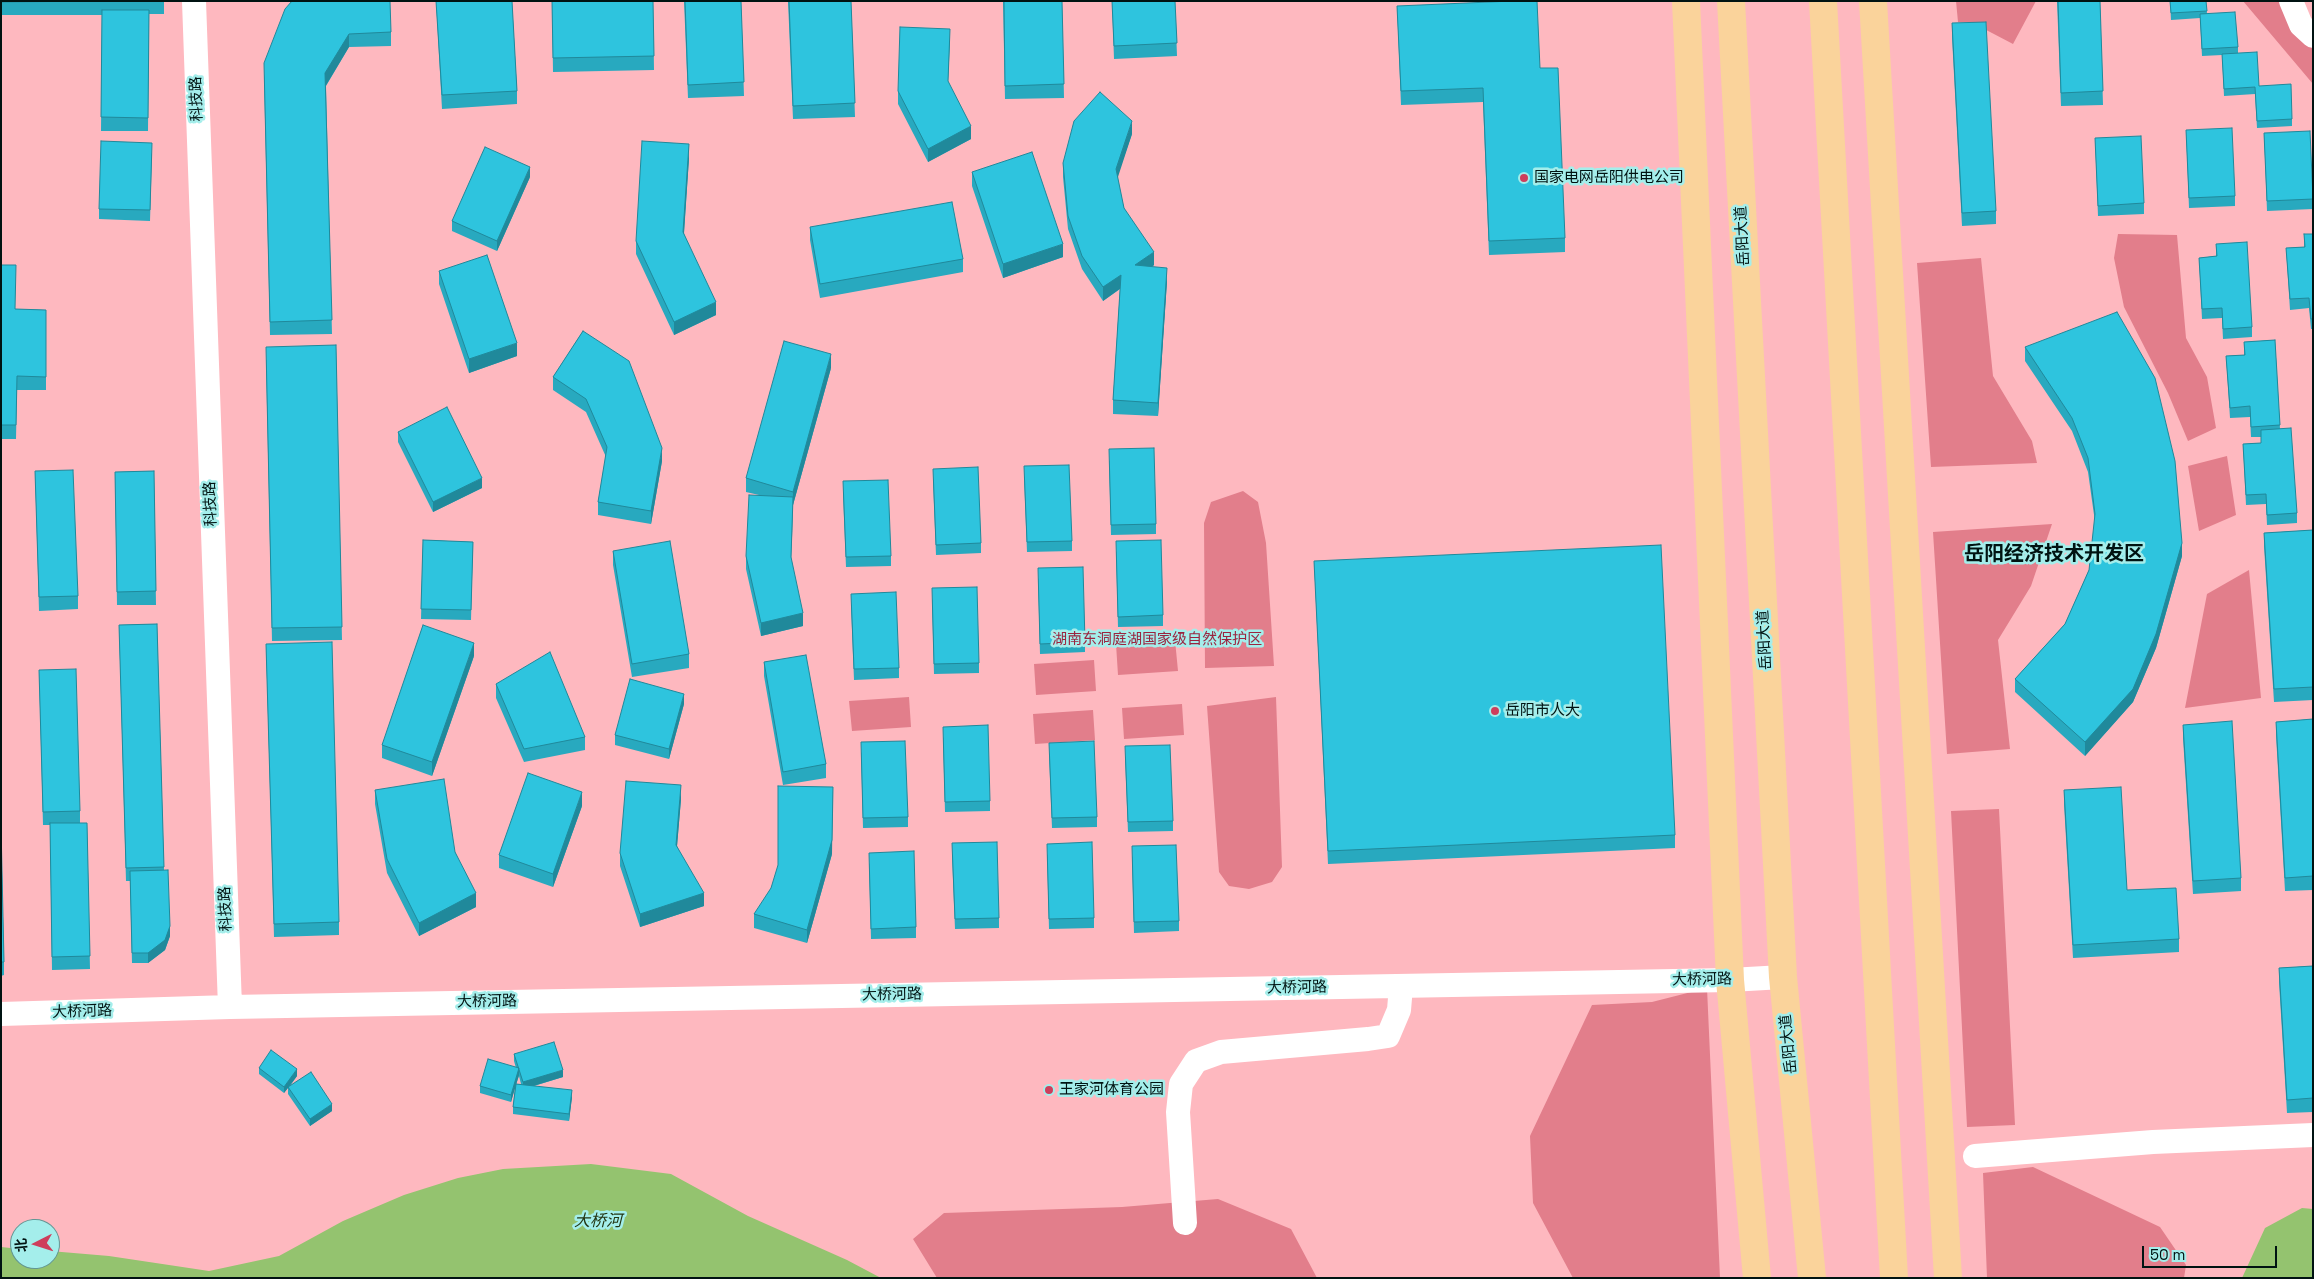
<!DOCTYPE html>
<meta charset="utf-8">
<style>
body{margin:0}
#map{position:relative;width:2314px;height:1279px;overflow:hidden;background:#a4eeeb;font-family:"Space Grotesk","Noto Sans SC",sans-serif}
canvas{display:block}
.frame{position:absolute;inset:0;border:2px solid #001312;pointer-events:none}
.north{position:absolute;left:10px;top:1219px;width:50px;height:50px;box-sizing:border-box;background:#a4eeeb;border:1px solid #629694;border-radius:50%;rotate:265deg;font-size:14px;font-weight:700;line-height:20px;text-align:center;color:#001312}
.north::after{content:'';display:block;margin:auto;width:18px;height:22px;background:#ce3e5c;clip-path:polygon(50% 0,100% 100%,50% 72%,0 100%)}
.scale{position:absolute;left:2142px;top:1246px;width:135px;height:22px;box-sizing:border-box;border:2px solid #001312;border-top:0;padding-left:6px;font-size:15px;line-height:18px;white-space:nowrap;color:#001312;-webkit-text-stroke:4px #a4eeeb;paint-order:stroke}
</style>
<div id="map">
<canvas width="2314" height="1279"></canvas>
<div class="frame"></div>
<div class="north">北</div>
<div class="scale">50 m</div>
</div>
<script>
const c = document.querySelector('canvas').getContext('2d');
c.lineJoin = 'round';
function paint(path, color) { c.fillStyle = color; c.fill(path, 'evenodd'); }
const shape = rows => new Path2D(rows.map(r => 'M' + r).join(''));
function stroke(path, color, width, dash) { c.strokeStyle = color; c.lineWidth = width; c.lineCap = dash ? 'butt' : 'round'; c.setLineDash(dash || []); c.stroke(path); }
function drawText(font, color, halo, rows, align = 'center') {
  c.font = font + ' "Space Grotesk","Noto Sans SC",sans-serif'; c.lineWidth = 5; c.setLineDash([]); c.textBaseline = 'middle'; c.strokeStyle = halo; c.fillStyle = color; for (const [text, x, y, turn = 0] of rows) {
    c.save(); c.translate(x, y); c.rotate((+turn || 0) * Math.PI / 180); c.textAlign = isNaN(turn) ? turn : align; if (halo) c.strokeText(text, 0, 0); c.fillText(text, 0, 0); c.restore();
  }
}
paint(shape([
 [1,1,2313,1,2313,1278,1,1278],
 [20,1229,50,1229,50,1259,20,1259]
]), '#feb8bf');
paint(shape([
 [1956,1,2036,1,2013,44,1971,22,1958,22],
 [2243,1,2279,1,2296,32,2313,48,2313,84],
 [2118,234,2177,235,2186,338,2207,377,2216,428,2188,441,2168,393,2124,307,2114,258],
 [1981,258,1993,376,2032,441,2037,463,1931,467,1917,263],
 [2227,456,2236,515,2199,531,2188,466],
 [1243,491,1258,502,1266,543,1274,666,1205,668,1204,523,1211,502],
 [2052,524,2031,586,1998,640,2010,749,1947,754,1933,532],
 [2249,570,2261,698,2185,708,2207,594],
 [1175,640,1178,671,1118,675,1116,644],
 [1094,660,1096,691,1036,695,1034,664],
 [909,697,911,727,852,731,849,701],
 [1276,697,1282,867,1272,882,1249,889,1229,886,1219,872,1207,706],
 [1182,704,1184,735,1124,739,1122,708],
 [1093,710,1095,740,1035,744,1033,714],
 [1999,809,2015,1125,1967,1127,1951,811],
 [1707,988,1720,1278,1573,1278,1533,1203,1530,1136,1592,1005,1652,1002],
 [2033,1167,2160,1227,2186,1265,2184,1278,1987,1278,1983,1173],
 [1218,1199,1291,1229,1317,1278,937,1278,913,1239,944,1213,1122,1207]
]), '#e27e8b');
paint(shape([
 [591,1164,671,1174,748,1216,847,1260,881,1278,1,1278,1,1247,20,1249,20,1259,50,1259,50,1251,109,1256,209,1271,279,1256,343,1221,404,1195,458,1178,503,1169],
 [2302,1208,2313,1209,2313,1278,2242,1278,2265,1228]
]), '#94c36f');
stroke(shape([
 [194,1,230,1007],
 [2291,1,2301,25,2313,36],
 [1,1014,230,1007,1730,980,1783,977],
 [1975,1156,2153,1142,2313,1135],
 [1185,1223,1178,1112,1181,1084,1196,1061,1221,1052,1368,1039,1388,1036,1399,1010,1401,986]
]), '#fff', 24);
stroke(shape([
 [1686,1,1730,980,1757,1278],
 [1731,1,1783,977,1812,1278],
 [1823,1,1894,1278],
 [1873,1,1948,1278]
]), '#fad39b', 28);
paint(shape([
 [1,1,164,1,164,14,149,14,148,131,101,131,102,15,1,15],
 [292,1,391,32,391,46,349,47,326,86,332,334,270,335,264,77],
 [436,1,512,1,517,91,517,104,442,109],
 [552,1,653,1,654,70,553,72],
 [684,1,741,1,744,96,688,98],
 [788,1,851,1,855,117,793,119],
 [1003,1,1062,1,1064,98,1005,99],
 [1112,1,1175,1,1177,56,1114,59],
 [2057,1,2100,1,2103,105,2061,106],
 [2170,1,2206,1,2207,14,2238,47,2238,53,2259,86,2292,119,2292,126,2257,128,2255,94,2224,96,2222,55,2202,56,2200,18,2171,20],
 [1397,6,1540,68,1565,238,1565,252,1489,255,1483,102,1401,105],
 [1952,23,1996,211,1996,224,1962,226,1952,37],
 [950,42,948,82,971,139,928,162,898,104,898,91],
 [2186,130,2235,196,2235,206,2189,208],
 [2264,133,2313,194,2313,209,2267,211],
 [1132,134,1117,177,1124,208,1154,265,1152,267,1167,281,1158,416,1113,414,1113,400,1120,289,1103,301,1082,269,1068,229,1063,177,1063,163],
 [2095,138,2144,203,2144,214,2098,216],
 [152,153,150,221,99,219,99,209],
 [689,158,684,234,716,315,674,335,636,254,636,241],
 [972,172,1063,257,1003,278,972,186],
 [530,177,497,251,452,231,452,221],
 [810,227,963,259,963,272,820,298,810,240],
 [2304,234,2313,234,2313,329,2311,329,2309,308,2290,310,2286,248,2304,247],
 [2216,244,2252,327,2252,337,2223,339,2222,318,2202,319,2199,258,2216,256],
 [1,265,15,309,46,310,46,390,17,390,16,439,1,439],
 [439,271,517,356,469,373,439,284],
 [583,331,662,461,651,524,598,515,598,502,606,457,586,412,553,390,553,377],
 [2275,340,2280,429,2297,513,2297,523,2267,525,2266,504,2246,505,2243,444,2261,443,2261,437,2251,437,2250,417,2230,418,2226,356,2244,355,2244,342],
 [336,345,342,640,272,641,266,360],
 [2025,347,2182,556,2156,648,2133,702,2085,756,2015,692,2015,679,2065,624,2089,570,2095,522,2088,472,2072,431,2025,361],
 [831,368,793,505,791,560,803,626,761,636,746,569,746,556,759,495,746,492,746,478],
 [398,432,482,488,433,512,398,442],
 [1109,460,1156,524,1156,534,1111,535],
 [35,471,78,596,78,609,39,611],
 [154,471,156,605,117,605,115,472],
 [1024,476,1072,541,1072,551,1027,552],
 [933,479,981,543,981,553,936,555],
 [843,492,891,556,891,566,846,567],
 [2313,530,2313,700,2274,702,2264,546,2264,533],
 [423,540,473,542,471,620,421,619],
 [613,551,689,654,689,668,632,677,613,565],
 [1116,551,1163,615,1163,626,1118,627],
 [1314,561,1675,835,1675,848,1328,864],
 [1038,578,1085,642,1085,652,1040,654],
 [932,599,979,663,979,673,934,674],
 [851,604,899,668,899,678,854,680],
 [157,624,164,870,170,936,165,950,148,963,132,963,130,881,126,881,119,625],
 [266,644,339,922,339,935,274,937],
 [474,656,432,776,382,758,382,745],
 [764,662,826,764,826,778,783,785,764,676],
 [39,670,80,811,80,823,87,823,90,969,52,970,50,825,43,825],
 [496,684,585,737,585,750,524,762,496,698],
 [684,704,669,759,615,745,615,735],
 [2313,719,2313,890,2285,891,2276,735,2276,722],
 [2183,725,2241,878,2241,891,2193,894,2183,738],
 [943,737,990,801,990,811,945,812],
 [861,752,908,817,908,827,863,828],
 [1049,753,1097,817,1097,827,1052,828],
 [1125,756,1173,821,1173,831,1128,832],
 [375,790,455,852,476,907,419,936,387,873,375,804],
 [2064,790,2127,890,2179,939,2179,952,2073,958,2064,804],
 [681,799,677,846,704,906,640,927,620,866,620,853],
 [582,806,553,887,499,868,499,855],
 [1,825,4,962,4,975,1,976],
 [832,854,807,943,754,928,754,914],
 [952,854,999,918,999,928,955,929],
 [1047,854,1094,918,1094,928,1049,929],
 [1132,856,1179,921,1179,931,1134,933],
 [869,863,916,927,916,938,871,939],
 [2313,966,2313,1112,2287,1113,2279,982,2279,968],
 [514,1054,563,1077,534,1086,572,1097,569,1121,513,1114,513,1107,515,1087,511,1102,480,1093,480,1086,516,1068,514,1061],
 [519,1076,521,1084,516,1084],
 [259,1068,297,1076,290,1086,332,1111,310,1126,288,1094,288,1088,284,1093,259,1074]
]), '#28a9bf');
paint(shape([
 [349,34,349,47,325,87,325,73],
 [1132,121,1132,134,1116,183,1116,169],
 [971,126,971,139,928,162,928,149],
 [689,144,689,158,683,246,683,232],
 [530,167,530,177,497,251,497,241],
 [1063,244,1063,257,1003,278,1003,264],
 [1154,252,1154,265,1135,279,1135,265],
 [1167,268,1167,281,1158,416,1158,403],
 [1121,275,1121,288,1103,301,1103,287],
 [716,302,716,315,674,335,674,322],
 [517,343,517,356,469,373,469,359],
 [831,354,831,368,793,505,791,571,793,492],
 [662,448,662,461,651,524,651,511],
 [482,478,482,488,433,512,433,502],
 [2182,543,2182,556,2156,648,2133,702,2085,756,2085,742],
 [803,613,803,626,761,636,761,623],
 [474,643,474,656,432,776,432,762],
 [684,694,684,704,669,759,669,749],
 [681,785,681,799,676,858,676,845],
 [833,787,832,854,807,943,807,930],
 [582,792,582,806,553,887,553,874],
 [476,893,476,907,419,936,419,923],
 [704,893,704,906,640,927,640,914],
 [170,926,170,936,165,950,148,963,148,953],
 [519,1068,519,1075,511,1102,511,1095],
 [297,1069,297,1076,284,1093,284,1087],
 [563,1070,563,1077,523,1089,523,1082],
 [572,1090,572,1097,569,1121,569,1114],
 [332,1104,332,1111,310,1126,310,1119]
]), '#20899b');
const building = shape([
 [1,1,100,1,1,2,1,1],
 [292,1,390,1,391,32,349,34,325,73,332,320,270,322,264,63,285,9,292,1],
 [436,1,512,1,517,91,442,95,436,1],
 [552,1,653,1,654,56,553,58,552,1],
 [685,1,741,1,744,82,688,85,685,1],
 [789,1,851,1,855,103,793,106,789,1],
 [1004,1,1062,1,1064,84,1005,86,1004,1],
 [1112,1,1175,1,1177,43,1114,46,1112,1],
 [1513,1,1537,1,1540,68,1558,68,1565,238,1489,241,1483,88,1401,91,1397,6,1513,1],
 [2058,1,2100,1,2103,91,2061,93,2058,1],
 [2170,1,2206,1,2207,11,2171,13,2170,1],
 [102,10,149,10,148,118,101,117,102,10],
 [2235,12,2238,47,2202,49,2200,14,2235,12],
 [1986,22,1996,211,1962,213,1952,23,1986,22],
 [900,27,950,29,948,81,971,126,928,149,898,91,900,27],
 [2257,52,2259,86,2291,84,2292,119,2257,121,2255,87,2224,89,2222,54,2257,52],
 [1100,92,1132,121,1116,169,1124,208,1154,252,1135,265,1167,268,1158,403,1113,400,1121,275,1103,287,1082,256,1068,216,1063,163,1074,121,1100,92],
 [2232,128,2235,196,2189,198,2186,130,2232,128],
 [2310,131,2313,199,2267,201,2264,133,2310,131],
 [2141,136,2144,203,2098,206,2095,138,2141,136],
 [101,141,152,143,150,210,99,209,101,141],
 [642,141,689,144,683,232,716,302,674,322,636,241,642,141],
 [485,147,530,167,497,241,452,221,485,147],
 [1032,152,1063,244,1003,264,972,172,1032,152],
 [952,202,963,259,820,284,810,227,952,202],
 [2304,234,2313,234,2313,319,2311,319,2309,298,2290,299,2286,248,2305,247,2304,234],
 [2247,242,2252,327,2223,329,2222,308,2202,309,2199,258,2217,256,2216,244,2247,242],
 [487,255,517,343,469,359,439,271,487,255],
 [1,265,16,265,15,309,46,310,46,377,17,376,16,425,1,425,1,265],
 [2117,312,2155,378,2175,461,2182,543,2156,634,2133,689,2085,742,2015,679,2065,624,2089,570,2095,514,2088,458,2072,418,2025,347,2117,312],
 [583,331,629,361,662,448,651,511,598,502,607,447,586,399,553,377,583,331],
 [2275,340,2280,425,2251,427,2250,406,2230,408,2226,356,2245,355,2244,342,2275,340],
 [784,341,831,354,793,492,746,478,784,341],
 [336,345,342,627,272,628,266,347,336,345],
 [447,407,482,478,433,502,398,432,447,407],
 [2291,428,2297,513,2267,515,2266,494,2246,495,2243,444,2261,443,2261,430,2291,428],
 [1154,448,1156,524,1111,525,1109,449,1154,448],
 [1069,465,1072,541,1027,542,1024,466,1069,465],
 [978,467,981,543,936,545,933,469,978,467],
 [73,470,78,596,39,597,35,471,73,470],
 [154,471,156,591,117,592,115,472,154,471],
 [888,480,891,556,846,557,843,481,888,480],
 [749,495,793,497,791,557,803,613,761,623,746,556,749,495],
 [2313,530,2313,687,2274,689,2264,533,2313,530],
 [423,540,473,542,471,610,421,609,423,540],
 [1161,540,1163,615,1118,617,1116,541,1161,540],
 [670,541,689,654,632,664,613,551,670,541],
 [1661,545,1675,835,1328,851,1314,561,1661,545],
 [1083,567,1085,642,1040,644,1038,568,1083,567],
 [977,587,979,663,934,664,932,588,977,587],
 [896,592,899,668,854,669,851,594,896,592],
 [157,624,164,867,126,868,119,625,157,624],
 [423,625,474,643,432,762,382,745,423,625],
 [332,642,339,922,274,924,266,644,332,642],
 [550,652,585,737,524,749,496,684,550,652],
 [806,655,826,764,783,772,764,662,806,655],
 [76,669,80,811,43,812,39,670,76,669],
 [630,679,684,694,669,749,615,735,630,679],
 [2313,719,2313,876,2285,878,2276,722,2313,719],
 [2232,721,2241,878,2193,881,2183,725,2232,721],
 [988,725,990,801,945,802,943,727,988,725],
 [905,741,908,817,863,818,861,742,905,741],
 [1094,741,1097,817,1052,818,1049,743,1094,741],
 [1170,745,1173,821,1128,822,1125,746,1170,745],
 [528,773,582,792,553,874,499,855,528,773],
 [444,779,455,852,476,893,419,923,387,859,375,790,444,779],
 [626,781,681,785,676,845,704,893,640,914,620,853,626,781],
 [778,786,833,787,832,840,807,930,754,914,771,888,778,865,778,786],
 [2121,787,2127,890,2176,888,2179,939,2073,945,2064,790,2121,787],
 [50,823,87,823,90,956,52,957,50,823],
 [1,825,4,962,1,962,1,825],
 [997,842,999,918,955,919,952,843,997,842],
 [1092,842,1094,918,1049,919,1047,844,1092,842],
 [1176,845,1179,921,1134,922,1132,846,1176,845],
 [914,851,916,927,871,929,869,853,914,851],
 [168,870,170,926,165,940,148,953,132,953,130,871,168,870],
 [2313,966,2313,1098,2287,1100,2279,968,2313,966],
 [554,1042,563,1070,523,1082,514,1054,554,1042],
 [271,1050,297,1069,284,1087,259,1068,271,1050],
 [488,1059,519,1068,511,1095,480,1086,488,1059],
 [311,1072,332,1104,310,1119,288,1087,311,1072],
 [516,1084,572,1090,569,1114,513,1107,516,1084]
]);
paint(building, '#2ec4de');
stroke(building, '#20899b', 1);
for (const [x, y, r, color] of [
 [1524,178,5,"#ce3e5c"],
 [1495,711,5,"#ce3e5c"],
 [1049,1090,5,"#ce3e5c"]
]) { const dot = new Path2D(); dot.arc(x, y, r, 0, 2 * Math.PI); c.fillStyle = color; c.fill(dot); stroke(dot, '#a4eeeb', 2); }
drawText('15px', '#001312', '#a4eeeb', [
 ["科技路",197,99,-92],
 ["岳阳大道",1743,236,-93],
 ["科技路",211,504,-92],
 ["岳阳大道",1765,640,-93],
 ["科技路",226,909,-92],
 ["大桥河路",1702,980,-1],
 ["大桥河路",1297,988,-1],
 ["大桥河路",892,995,-1],
 ["大桥河路",487,1002,-1],
 ["大桥河路",82,1012,-2],
 ["岳阳大道",1789,1044,-96]
]);
drawText('15px', '#001312', '#a4eeeb', [
 ["国家电网岳阳供电公司",1534,178],
 ["岳阳市人大",1505,711],
 ["王家河体育公园",1059,1090]
], 'left');
drawText('15px', '#9a243f', '#a4eeeb', [
 ["湖南东洞庭湖国家级自然保护区",1157,640]
]);
drawText('italic 16px', '#223412', '#a4eeeb', [
 ["大桥河",598,1222]
]);
drawText('bold 20px', '#001312', '#a4eeeb', [
 ["岳阳经济技术开发区",2054,555]
]);
</script>
